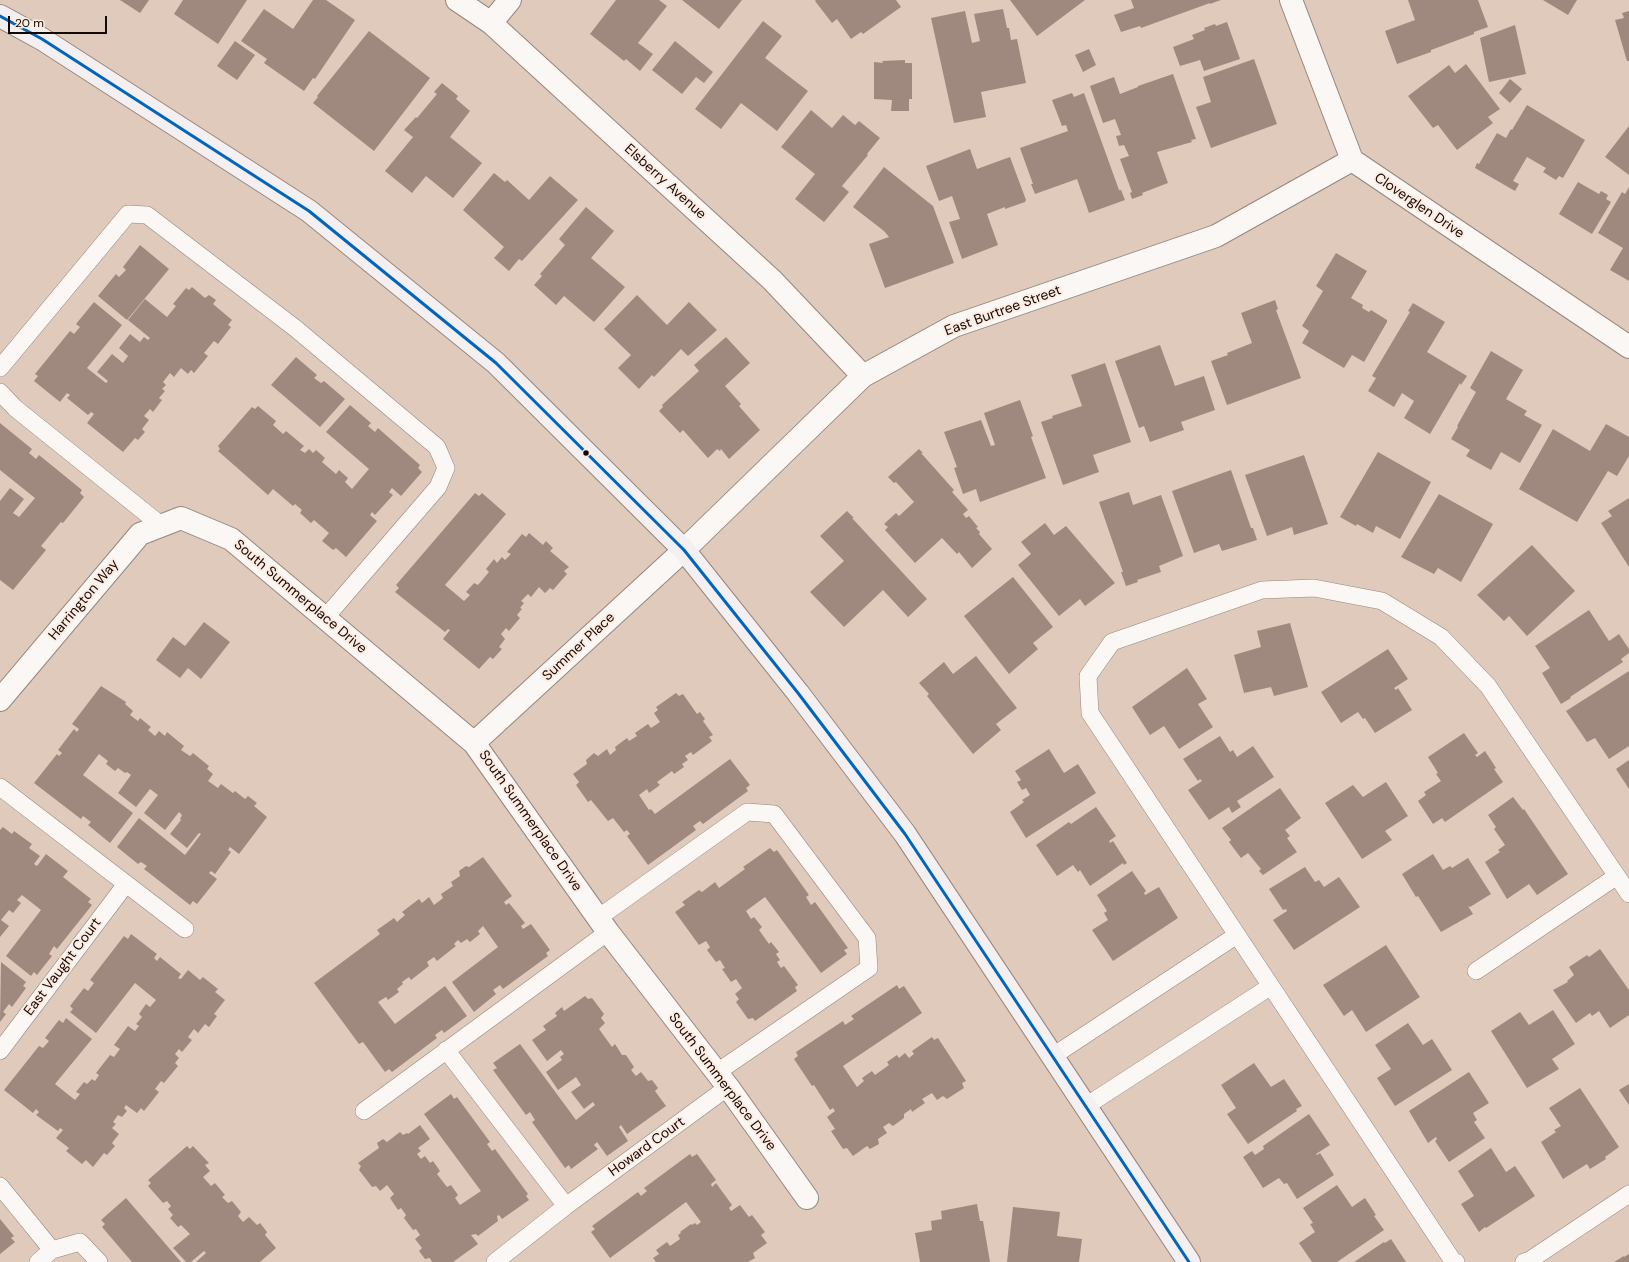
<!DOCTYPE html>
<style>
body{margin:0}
#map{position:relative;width:1629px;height:1262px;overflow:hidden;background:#e0cabb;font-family:"DM Sans",sans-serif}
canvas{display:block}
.scale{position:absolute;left:8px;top:16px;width:99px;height:18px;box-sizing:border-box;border:2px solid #150802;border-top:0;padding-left:5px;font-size:12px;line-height:14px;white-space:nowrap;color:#150802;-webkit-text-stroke:3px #fdece2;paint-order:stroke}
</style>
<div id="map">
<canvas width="1629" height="1262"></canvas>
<div class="scale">20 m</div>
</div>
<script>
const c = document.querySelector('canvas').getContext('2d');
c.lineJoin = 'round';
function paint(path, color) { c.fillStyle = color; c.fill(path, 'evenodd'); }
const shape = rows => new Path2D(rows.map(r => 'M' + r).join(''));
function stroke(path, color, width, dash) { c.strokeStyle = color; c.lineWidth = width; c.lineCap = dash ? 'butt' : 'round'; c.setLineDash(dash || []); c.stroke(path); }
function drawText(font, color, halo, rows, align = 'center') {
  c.font = font + ' "DM Sans",sans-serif'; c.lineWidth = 4; c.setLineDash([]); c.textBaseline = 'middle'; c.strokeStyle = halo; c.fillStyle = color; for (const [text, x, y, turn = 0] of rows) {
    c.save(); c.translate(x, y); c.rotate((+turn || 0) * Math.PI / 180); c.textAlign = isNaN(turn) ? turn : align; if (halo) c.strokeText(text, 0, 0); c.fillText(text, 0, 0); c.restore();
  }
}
paint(shape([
 [120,0,149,0,140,13],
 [183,0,247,0,218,44,174,14],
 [313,0,326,0,355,20,315,79,313,78,304,91,264,63,267,59,241,41,264,9,293,29],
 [616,0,659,0,667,6,638,43,653,54,640,71,626,59,624,61,590,34],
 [682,0,742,0,719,29],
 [816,0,896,0,901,7,863,34,861,32,851,39,837,19,832,23,815,1],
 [1010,0,1085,0,1037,36],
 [1131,0,1221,0,1210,4,1210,3,1141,28,1140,26,1121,32,1114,15,1134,8],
 [1408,0,1478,0,1488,27,1474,32,1474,34,1431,50,1431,52,1397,64,1385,31,1415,20],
 [1543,0,1577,0,1568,15],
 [1003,9,1007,28,1009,28,1011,40,1017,39,1026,83,981,92,986,117,954,123,931,18,965,11,972,43,980,41,974,14],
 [1629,11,1629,61,1627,61,1615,20,1624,18,1622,13],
 [763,21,782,36,765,58,808,91,777,131,741,103,721,129,695,109],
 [1227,22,1240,59,1204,71,1200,60,1180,66,1173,47,1194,39,1192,35,1205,30,1204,28,1215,24,1216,26],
 [1515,25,1526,74,1489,82,1480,38],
 [369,31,430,78,374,151,313,103,318,97,317,96],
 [235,41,255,55,237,80,217,66],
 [675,41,713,72,704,83,696,77,682,94,652,70],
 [1089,49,1096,65,1083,72,1075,55],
 [1254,59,1277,124,1211,148,1196,107,1211,102,1203,77],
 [905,60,905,63,912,63,912,99,909,99,909,111,891,111,892,100,874,99,874,62,883,63,882,61],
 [1466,64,1500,109,1488,117,1493,123,1457,150,1438,125,1433,128,1408,96,1449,65,1455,73],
 [1173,74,1196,139,1191,140,1192,142,1157,152,1168,183,1142,193,1143,195,1132,199,1130,193,1132,192,1120,159,1129,156,1124,145,1119,146,1116,136,1121,135,1115,119,1103,123,1090,86,1114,77,1120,94,1138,87,1138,86],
 [1510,79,1522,89,1510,103,1499,93],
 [442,83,458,96,456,99,470,111,450,137,482,163,453,198,426,176,412,193,385,171,413,137,404,130,416,117,417,118,437,94,434,92],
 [1072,93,1074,97,1084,93,1119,190,1121,190,1125,200,1089,213,1077,179,1035,194,1031,184,1033,184,1020,148,1068,131,1066,125,1062,126,1052,100],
 [1527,105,1585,140,1563,178,1559,176,1556,180,1543,172,1546,168,1527,157,1513,181,1519,184,1515,191,1475,168,1477,163,1479,164,1497,133,1506,138,1511,129,1512,130],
 [811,110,832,128,843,115,855,125,859,121,880,138,867,154,868,155,842,186,849,192,824,222,795,199,815,174,781,147],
 [1629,126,1629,175,1605,157],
 [970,149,977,169,1010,157,1026,200,1025,202,1005,209,1005,207,987,214,998,245,962,259,949,222,960,219,952,196,939,201,926,166],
 [884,167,933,206,954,263,885,288,869,244,889,237,884,231,853,207],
 [494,173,505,182,507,180,529,200,550,176,578,200,522,261,519,259,509,271,494,258,504,247,463,210],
 [1578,182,1599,194,1601,191,1608,195,1606,199,1611,202,1592,234,1559,214],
 [1629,187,1629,281,1610,270,1623,248,1598,233,1622,192,1625,194],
 [586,207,614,231,591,258,625,287,594,322,564,296,556,305,534,285,542,276,540,274,565,245,559,239],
 [140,245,169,269,127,320,98,296,116,274,119,277,126,270,123,267],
 [1336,253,1367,271,1351,298,1363,305,1362,308,1369,312,1371,310,1387,320,1387,322,1364,362,1352,355,1344,368,1302,343,1309,331,1302,326,1323,291,1316,286],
 [192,287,205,298,209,295,216,300,213,304,232,320,228,325,231,327,218,344,214,341,204,353,208,356,194,373,191,370,188,374,181,368,174,377,170,373,163,382,166,385,162,389,165,391,159,398,162,400,153,412,150,409,144,416,149,420,142,429,145,432,138,440,135,438,123,452,87,423,94,414,91,412,88,415,67,398,70,395,67,393,60,402,34,381,38,376,35,374,70,331,74,334,80,327,76,324,94,302,122,325,87,368,106,383,108,381,97,372,112,354,123,363,128,356,119,348,130,334,140,342,144,337,148,340,150,338,128,320,145,299,167,317,176,306,173,304,186,288,189,290],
 [637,295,667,325,689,302,717,330,688,356,681,349,654,377,652,375,639,389,618,368,631,355,604,329],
 [1275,300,1278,309,1276,310,1301,378,1227,405,1211,361,1228,355,1227,353,1252,343,1241,313],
 [1413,303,1445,322,1427,352,1467,376,1461,385,1460,383,1430,434,1404,418,1414,401,1402,393,1394,407,1368,391,1376,378,1372,376,1410,312,1408,311],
 [726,337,750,363,725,386,741,404,739,406,760,430,729,459,721,449,720,451,717,449,708,458,683,430,680,433,659,411,663,407,662,405,699,371,694,365],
 [1160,345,1175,386,1204,376,1215,410,1181,422,1184,430,1150,442,1144,426,1139,428,1115,361],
 [1491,351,1523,370,1506,399,1527,411,1524,415,1542,425,1520,463,1501,452,1491,470,1466,456,1470,450,1451,439,1458,427,1457,426,1476,392,1470,388],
 [296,357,317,375,314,378,321,383,324,381,345,399,320,427,271,385],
 [1105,363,1131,442,1093,455,1099,472,1063,485,1041,422,1053,418,1052,416,1082,406,1071,375],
 [1020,400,1033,436,1031,437,1046,478,980,502,976,489,963,494,954,468,957,467,944,432,981,420,991,446,995,445,984,413],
 [350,405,371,423,368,426,375,432,378,428,420,465,418,468,422,472,401,496,392,488,389,492,393,495,375,515,372,512,370,515,377,521,346,557,336,548,333,550,322,541,329,533,314,520,311,523,300,513,302,510,295,504,293,506,273,489,268,495,218,451,220,449,218,446,252,407,255,409,258,406,276,421,273,425,283,434,286,431,304,446,300,450,305,453,309,449,313,453,316,450,325,458,322,462,336,474,339,470,348,478,345,482,352,489,369,469,326,432],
 [0,423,32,449,29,453,36,459,39,455,82,490,80,493,84,497,63,523,61,522,41,546,46,550,13,590,0,580,0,501,10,488,24,499,13,513,19,517,35,498,0,470],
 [1606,424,1629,437,1629,456,1617,476,1608,471,1577,522,1519,489,1553,429,1590,451],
 [919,449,923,453,921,453,954,490,952,492,968,510,963,514,966,518,969,516,978,527,976,528,980,532,979,534,992,549,972,568,959,552,957,554,942,538,915,563,885,530,888,527,884,524,896,513,899,516,914,502,896,482,894,483,888,477],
 [1378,452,1431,482,1400,539,1376,526,1373,533,1357,524,1356,526,1340,517],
 [1304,455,1328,524,1294,535,1292,527,1267,536,1245,475],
 [1231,470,1251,528,1253,528,1257,540,1222,551,1219,544,1194,553,1172,491],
 [1129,492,1133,505,1161,495,1183,556,1159,566,1161,572,1137,580,1138,582,1126,586,1121,572,1123,572,1099,502],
 [475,493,479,496,482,493,506,514,445,585,464,601,470,595,466,592,474,583,478,585,489,572,486,569,494,559,497,563,502,557,505,560,511,554,507,552,522,534,526,537,529,533,543,545,546,541,553,548,550,551,569,567,564,571,567,574,553,590,550,588,545,593,539,587,531,597,528,594,521,601,524,603,520,608,522,609,517,615,520,618,509,631,506,628,501,634,505,639,499,647,502,649,493,659,490,657,479,669,443,639,450,630,448,629,445,632,395,592,399,588,396,585],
 [1439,494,1493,524,1461,582,1438,568,1434,574,1401,557],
 [1629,498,1629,567,1601,523,1612,516,1608,511],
 [847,511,854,518,852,518,927,599,908,617,883,590,844,627,810,592,844,561,820,536],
 [1045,523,1054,535,1066,526,1115,583,1085,606,1080,599,1059,616,1018,565,1031,554,1021,542],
 [1532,545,1575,591,1527,636,1509,616,1504,621,1477,595],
 [1013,577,1053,627,1033,643,1038,649,1009,674,964,616],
 [1589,610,1609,641,1619,634,1629,649,1629,653,1621,659,1623,662,1570,697,1571,698,1561,704,1542,673,1550,668,1535,646],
 [204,622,230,642,201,679,188,668,180,678,156,660,173,637,185,646],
 [1290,623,1308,687,1274,696,1271,687,1244,693,1234,655,1261,647,1257,631],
 [1388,649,1408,679,1394,688,1396,690,1398,688,1412,710,1375,733,1365,718,1363,719,1358,712,1341,723,1321,692],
 [976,656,1017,708,996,724,1001,730,973,754,927,696,929,694,919,683,944,662,953,674],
 [1187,668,1207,699,1198,704,1213,727,1179,749,1164,726,1150,735,1132,707],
 [1629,671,1629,746,1609,759,1595,738,1587,742,1566,711],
 [101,686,126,702,125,704,133,711,130,715,138,721,140,718,151,727,148,730,155,736,159,731,165,736,167,732,184,746,181,750,190,756,193,753,209,766,207,769,213,774,208,781,218,788,221,784,233,793,235,791,245,799,248,796,257,803,254,806,267,817,239,854,230,847,228,850,231,852,215,874,211,871,209,873,217,879,197,904,193,901,190,905,144,869,147,866,141,862,138,864,117,847,139,818,185,855,201,834,199,833,187,848,170,834,181,820,180,819,182,815,179,812,165,830,144,813,158,795,150,789,136,807,118,793,131,775,127,772,125,773,118,768,115,771,106,764,108,761,99,754,83,775,133,813,110,843,88,825,91,822,83,816,81,819,34,783,57,754,59,756,62,753,58,750,74,729,77,732,79,729,72,724],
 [676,693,679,696,683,694,697,714,700,712,705,719,703,721,713,735,709,737,712,741,693,755,691,752,685,756,688,760,682,764,684,767,674,774,672,771,657,782,660,785,649,793,647,789,639,795,649,810,651,809,655,814,730,759,750,785,746,788,748,791,703,824,700,821,693,826,696,830,648,865,627,836,630,834,627,830,624,832,613,818,608,821,591,800,588,802,576,785,579,782,573,774,587,764,586,760,594,753,598,756,607,749,610,755,616,750,615,747,627,738,629,741,637,736,635,733,648,724,651,728,660,722,654,713,658,710,656,707],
 [1464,733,1478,753,1475,755,1477,757,1485,751,1496,768,1494,769,1503,782,1445,822,1442,818,1433,824,1418,801,1426,795,1424,792,1441,781,1436,774,1438,773,1428,757],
 [1220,736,1230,752,1233,750,1237,757,1253,746,1274,777,1237,801,1241,807,1232,813,1229,807,1209,820,1188,790,1202,781,1200,779,1198,781,1183,759],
 [1049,749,1064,773,1078,764,1096,793,1026,838,1010,812,1024,802,1022,800,1030,795,1026,788,1022,790,1017,782,1021,780,1015,771],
 [1629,760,1629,789,1616,769],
 [1386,782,1408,816,1385,831,1392,840,1362,859,1325,803,1353,785,1363,797],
 [1280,788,1301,818,1285,830,1290,836,1287,838,1297,852,1263,875,1259,871,1261,869,1248,853,1241,858,1229,842,1231,840,1222,828],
 [1513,797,1523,810,1524,809,1568,874,1537,895,1529,884,1507,899,1485,862,1500,852,1498,850,1505,845,1494,829,1496,827,1488,815],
 [1096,807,1116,836,1109,841,1110,843,1113,841,1127,863,1124,865,1123,863,1090,886,1080,870,1078,872,1073,865,1057,876,1036,845,1069,822,1071,824],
 [3,827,12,834,14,831,32,844,29,848,40,856,34,864,37,866,46,854,68,871,63,877,91,899,88,902,92,905,57,949,54,946,49,954,52,956,37,975,34,972,31,976,6,956,41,910,22,895,17,900,21,903,13,913,9,910,1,920,9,926,0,937,0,830],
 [770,848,774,852,777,850,809,895,806,897,811,905,815,902,848,948,844,950,847,954,821,973,765,897,746,911,751,919,754,917,762,927,759,930,769,944,771,942,779,952,776,954,780,960,777,962,781,968,784,966,798,985,795,987,797,991,755,1021,753,1018,748,1019,736,1002,739,999,735,994,742,988,736,979,731,982,722,969,725,968,720,960,716,962,707,950,710,947,706,941,699,945,675,912,685,905,682,902,699,890,702,892,715,882,719,888,745,869,743,867],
 [1433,854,1443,870,1450,866,1452,868,1468,858,1491,894,1470,907,1468,906,1473,914,1441,932,1418,896,1416,897,1402,874],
 [483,857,512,896,504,902,506,905,509,903,525,923,521,926,523,929,531,924,550,950,546,953,548,956,503,989,500,985,493,990,496,994,474,1012,452,982,498,947,483,926,478,931,480,934,470,942,467,939,461,943,458,940,454,944,456,946,437,961,434,957,427,962,429,966,411,980,409,977,402,982,403,984,397,989,399,992,388,1000,386,997,378,1002,395,1024,445,986,467,1016,444,1033,442,1030,435,1035,437,1038,392,1072,389,1069,385,1072,363,1042,359,1044,314,983,380,934,377,930,394,918,397,922,405,915,402,912,419,899,422,903,429,897,434,905,443,898,441,894,453,886,451,882,460,876,459,871,466,866,469,867],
 [1305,867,1315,882,1319,880,1324,887,1339,877,1360,907,1294,950,1273,920,1287,911,1286,909,1283,910,1269,889],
 [1132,871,1146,891,1144,893,1145,895,1159,887,1178,918,1113,961,1092,930,1108,920,1104,913,1107,911,1097,895],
 [131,934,157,954,154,958,157,961,160,957,181,974,178,978,181,979,188,970,200,980,203,977,218,989,215,992,225,1000,214,1014,217,1016,209,1027,205,1024,198,1033,194,1029,188,1037,192,1040,182,1052,179,1049,175,1054,179,1058,175,1063,178,1066,164,1083,161,1081,155,1089,159,1092,144,1111,141,1108,137,1113,126,1105,124,1108,127,1111,122,1117,118,1115,113,1122,116,1124,112,1128,119,1134,112,1143,115,1146,107,1155,104,1153,93,1167,86,1160,82,1164,66,1151,69,1148,56,1138,63,1130,60,1128,58,1131,36,1115,39,1112,36,1109,33,1113,4,1090,39,1046,43,1048,49,1041,45,1038,59,1020,63,1023,66,1018,92,1039,55,1084,75,1100,80,1094,76,1092,84,1082,87,1084,92,1079,95,1081,99,1075,96,1073,110,1055,114,1057,120,1049,114,1045,128,1026,135,1031,139,1026,136,1024,142,1017,139,1014,146,1004,150,1007,156,1000,135,983,96,1033,70,1012,73,1009,70,1006,84,988,88,991,94,983,90,980,124,936,128,939],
 [1386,945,1420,997,1366,1032,1352,1010,1344,1016,1323,985],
 [1600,949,1629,990,1629,1015,1610,1028,1599,1011,1592,1016,1590,1013,1576,1023,1553,990,1568,982,1567,981,1574,975,1569,967,1587,955,1589,957],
 [1,962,26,982,23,986,26,988,12,1007,9,1004,3,1012,6,1014,0,1022],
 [897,985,899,989,904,986,922,1013,843,1066,857,1087,864,1081,862,1078,872,1071,875,1075,889,1065,887,1062,897,1055,899,1058,905,1053,909,1058,914,1054,912,1051,932,1037,934,1040,938,1038,966,1081,962,1083,964,1088,947,1099,943,1096,937,1100,932,1093,922,1099,925,1103,912,1112,911,1109,904,1114,904,1118,893,1126,889,1123,883,1127,887,1133,878,1139,879,1144,870,1149,867,1146,853,1156,847,1148,843,1149,831,1131,835,1129,827,1117,835,1111,833,1108,830,1110,814,1085,812,1086,794,1059,798,1056,796,1052,843,1021,845,1025,854,1019,851,1016],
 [585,996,588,999,592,998,604,1014,601,1018,605,1023,599,1029,612,1047,615,1044,622,1055,626,1055,634,1067,631,1070,636,1076,641,1072,648,1081,652,1080,658,1088,655,1091,666,1106,627,1134,621,1125,619,1127,628,1141,607,1156,597,1142,594,1145,598,1149,571,1169,569,1165,565,1168,532,1122,535,1120,530,1112,526,1115,493,1070,497,1068,493,1063,520,1044,576,1120,595,1105,593,1102,584,1109,571,1092,581,1085,576,1077,558,1090,546,1072,562,1060,560,1057,564,1054,561,1050,547,1061,532,1040,546,1030,543,1026,557,1016,555,1013,562,1007,564,1011],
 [1553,1010,1575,1044,1552,1059,1559,1069,1527,1088,1491,1031,1520,1012,1529,1025],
 [1408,1023,1423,1045,1432,1039,1452,1070,1395,1106,1377,1078,1391,1069,1375,1045],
 [1254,1063,1271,1087,1284,1079,1302,1106,1296,1109,1297,1111,1248,1144,1227,1114,1236,1108,1221,1085],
 [1469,1072,1489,1103,1473,1113,1477,1120,1474,1122,1485,1138,1449,1162,1435,1141,1437,1139,1436,1137,1428,1143,1409,1111],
 [1629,1084,1629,1105,1619,1090],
 [1580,1088,1619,1147,1605,1157,1606,1159,1590,1169,1587,1164,1563,1179,1541,1142,1556,1132,1554,1130,1561,1126,1549,1108],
 [451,1094,454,1099,457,1097,490,1142,487,1144,492,1151,495,1149,528,1194,526,1196,529,1200,502,1219,499,1215,497,1216,498,1221,478,1236,476,1234,471,1235,478,1244,453,1262,432,1262,430,1258,425,1259,419,1251,422,1248,415,1239,420,1235,416,1229,413,1230,404,1218,406,1215,401,1208,398,1210,390,1198,394,1194,387,1185,380,1191,376,1186,372,1187,359,1170,361,1166,358,1163,379,1148,377,1143,383,1139,387,1142,400,1132,403,1135,407,1133,408,1134,420,1125,430,1139,418,1148,421,1151,417,1154,421,1159,425,1156,430,1163,433,1161,440,1171,437,1174,447,1187,451,1185,458,1195,455,1198,460,1205,481,1191,424,1114],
 [1309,1114,1330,1145,1316,1154,1317,1155,1320,1153,1334,1175,1297,1199,1287,1183,1284,1184,1279,1178,1263,1188,1243,1157,1252,1151,1255,1155,1264,1149,1263,1146],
 [187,1146,190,1149,193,1146,209,1163,205,1165,210,1171,203,1177,211,1186,215,1183,225,1195,222,1197,228,1203,232,1201,241,1212,238,1216,243,1222,249,1217,257,1225,260,1223,267,1232,265,1235,276,1248,260,1262,196,1262,206,1253,204,1251,191,1262,186,1262,173,1248,190,1234,181,1225,178,1227,170,1218,173,1215,168,1209,171,1206,167,1201,163,1203,148,1186,151,1183,148,1180],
 [1491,1148,1506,1172,1515,1166,1535,1196,1486,1228,1485,1227,1479,1232,1461,1204,1474,1196,1458,1171],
 [690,1154,692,1157,697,1154,716,1180,711,1184,712,1187,716,1183,732,1205,729,1208,731,1211,740,1205,749,1217,752,1215,765,1232,761,1235,767,1243,753,1253,755,1258,748,1262,656,1262,653,1258,659,1254,656,1250,667,1242,670,1246,680,1239,678,1235,681,1233,680,1232,691,1224,692,1225,695,1223,697,1225,701,1222,686,1202,610,1258,591,1232,595,1229,592,1226,638,1192,641,1196,647,1191,644,1188],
 [1337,1185,1352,1207,1365,1198,1376,1215,1374,1216,1384,1230,1337,1262,1312,1262,1299,1243,1315,1232,1310,1224,1313,1223,1303,1208],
 [126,1198,181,1262,132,1262,102,1227,105,1224,101,1220],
 [977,1204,980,1221,983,1221,990,1262,920,1262,915,1233,932,1230,931,1221,942,1219,941,1211],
 [1013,1207,1060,1212,1057,1236,1082,1239,1079,1262,1007,1262],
 [0,1219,14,1236,11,1238,15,1242,0,1254],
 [1391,1239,1406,1262,1354,1262,1384,1242,1385,1243],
 [1629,1254,1629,1262,1614,1262,1624,1256,1624,1257]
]), '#9f897f');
const service = shape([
 [0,368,128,214,147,215,295,328,437,447,446,468,438,487,325,618],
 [0,392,15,408,162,526],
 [0,787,185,929],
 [598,918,747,812,774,814,867,938,869,968,716,1073],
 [1476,971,1617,876],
 [446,1050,566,1206],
 [0,1051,126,884],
 [1053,1056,1237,935],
 [1086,1106,1271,986],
 [364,1111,608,932],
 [0,1186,52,1250],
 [38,1262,52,1250,80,1242,99,1262],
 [495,1262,566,1206,728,1087],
 [1456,1262,1453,1261,1090,713,1088,676,1112,642,1262,590,1314,588,1382,601,1441,637,1488,686,1629,894],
 [1524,1262,1530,1260,1629,1194]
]);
const minor = shape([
 [457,0,491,23,772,280,863,376],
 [1291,0,1352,160,1629,347],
 [491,23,510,0],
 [0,700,140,534,181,518,231,539,474,743,608,932,728,1087,807,1198],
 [474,743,684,550,863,376,954,326,1216,236,1352,160]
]);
const secondary = shape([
 [0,16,42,39,309,211,496,363,684,550,798,693,905,834,1189,1262]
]);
stroke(service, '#97877c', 18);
stroke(minor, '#97877c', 24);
stroke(secondary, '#97877c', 24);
stroke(service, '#faf7f5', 17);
stroke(minor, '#faf7f5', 22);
stroke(secondary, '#f4f0f1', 22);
stroke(shape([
 [0,16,42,39,309,211,496,363,684,550,798,693,905,834,1189,1262]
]), '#0065bd', 3);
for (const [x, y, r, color] of [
 [586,453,3.5,"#150802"]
]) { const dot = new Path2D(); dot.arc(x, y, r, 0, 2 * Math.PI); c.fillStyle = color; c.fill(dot); stroke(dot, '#fdece2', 1.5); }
drawText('14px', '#150802', '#fdece2', [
 ["Elsberry Avenue",665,182,42],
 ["Cloverglen Drive",1419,206,34],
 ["East Burtree Street",1003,311,-20],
 ["South Summerplace Drive",300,597,40],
 ["Harrington Way",84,600,-50],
 ["Summer Place",579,647,-43],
 ["South Summerplace Drive",530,821,55],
 ["East Vaught Court",63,967,-53],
 ["South Summerplace Drive",722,1082,53],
 ["Howard Court",647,1147,-36]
]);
</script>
